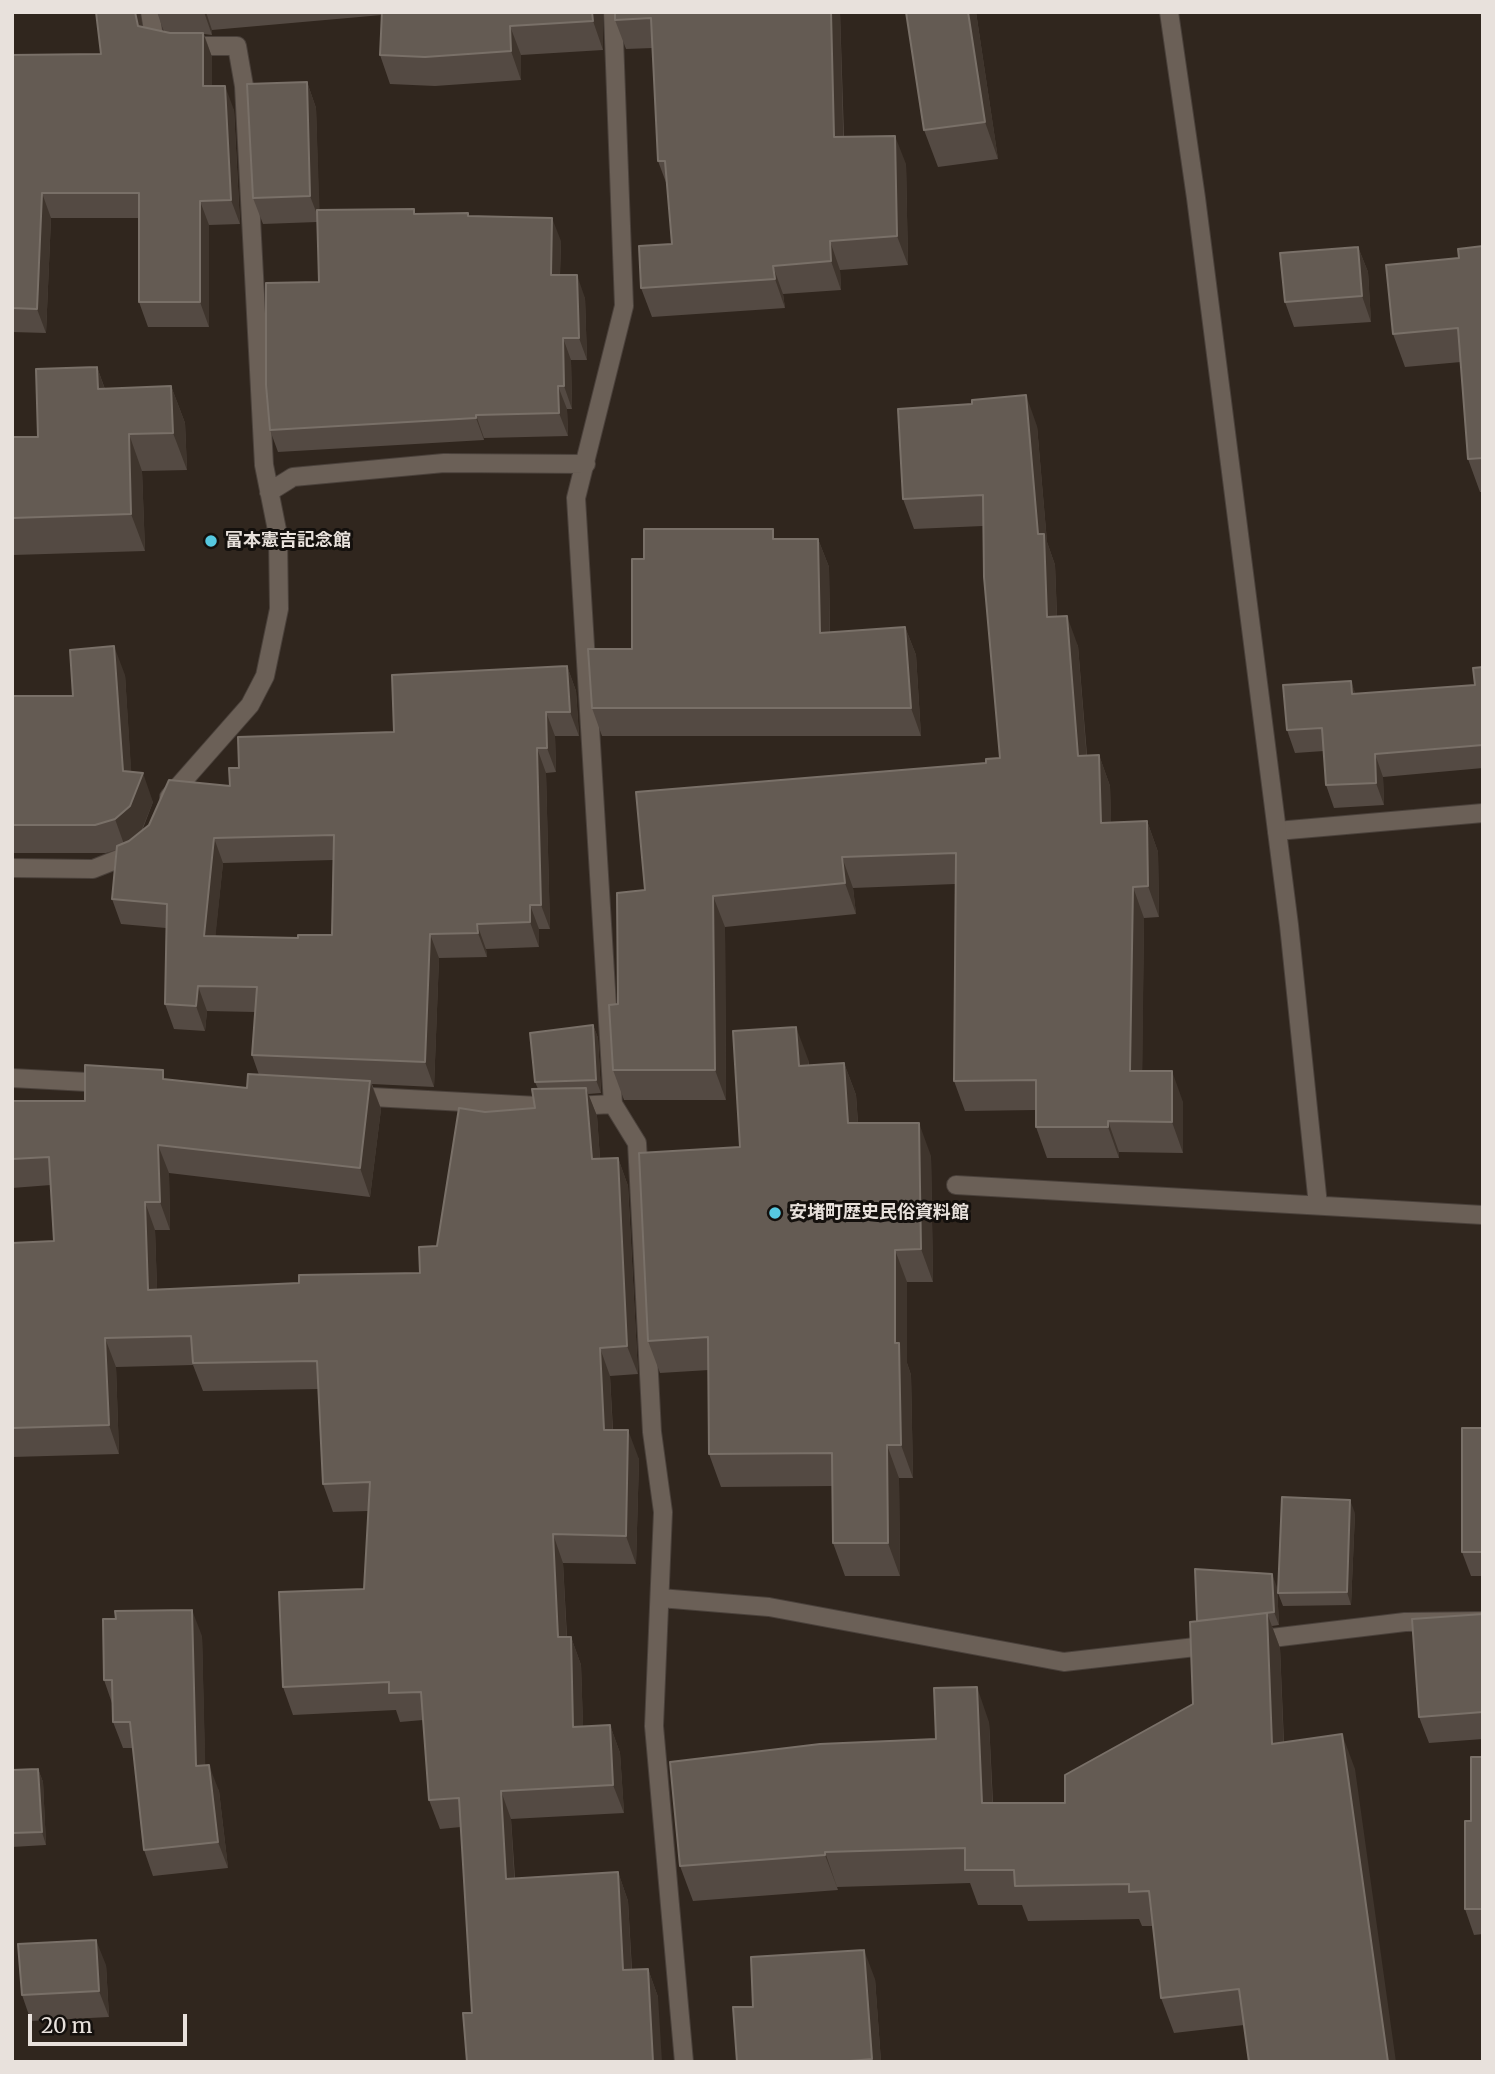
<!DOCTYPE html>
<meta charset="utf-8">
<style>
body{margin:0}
#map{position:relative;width:1495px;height:2074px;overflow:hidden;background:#30261e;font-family:Merriweather,serif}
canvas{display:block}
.frame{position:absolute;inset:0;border:14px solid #e8e1dc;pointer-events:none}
.scale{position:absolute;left:28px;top:2014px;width:159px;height:32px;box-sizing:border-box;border:4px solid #e8e1dc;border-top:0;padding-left:9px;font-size:21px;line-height:24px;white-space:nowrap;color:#e8e1dc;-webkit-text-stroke:5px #14100d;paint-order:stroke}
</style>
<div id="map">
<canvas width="1495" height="2074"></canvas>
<div class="frame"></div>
<div class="scale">20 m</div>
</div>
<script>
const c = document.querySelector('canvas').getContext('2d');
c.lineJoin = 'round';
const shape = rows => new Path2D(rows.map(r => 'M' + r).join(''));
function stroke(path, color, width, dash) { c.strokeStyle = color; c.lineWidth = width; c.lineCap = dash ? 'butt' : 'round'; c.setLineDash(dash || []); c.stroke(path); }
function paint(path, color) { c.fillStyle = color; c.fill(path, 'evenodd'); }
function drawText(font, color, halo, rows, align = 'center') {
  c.font = font + ' Merriweather,"Noto Sans JP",serif'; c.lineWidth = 6; c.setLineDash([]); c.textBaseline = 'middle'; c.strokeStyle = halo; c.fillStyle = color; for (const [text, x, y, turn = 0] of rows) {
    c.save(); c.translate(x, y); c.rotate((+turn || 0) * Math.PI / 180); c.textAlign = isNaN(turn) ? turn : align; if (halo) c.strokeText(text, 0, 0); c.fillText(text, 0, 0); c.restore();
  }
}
const service = shape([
 [1277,831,1483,813]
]);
const minor = shape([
 [150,12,155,43,180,46,237,46,244,86,264,465,278,535,279,609,265,676,250,705,169,797],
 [613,12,624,306,576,498,613,1104,637,1143,652,1432,663,1512,654,1726,684,2062],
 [1169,12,1196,198,1289,925,1318,1205],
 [269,492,293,477,444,463,586,464],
 [12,868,93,869,136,852],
 [12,1078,106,1083],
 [354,1096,556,1107,613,1104],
 [956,1185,1483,1215],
 [660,1598,769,1607,1064,1662,1213,1645],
 [1255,1640,1405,1622,1483,1621]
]);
stroke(service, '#4a413b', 20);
stroke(minor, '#4a413b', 20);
stroke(service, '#6b6057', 18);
stroke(minor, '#6b6057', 18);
paint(shape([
 [96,12,140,12,143,27,164,32,157,12,603,12,603,50,521,55,521,80,435,86,390,84,380,55,382,15,212,30,212,35,204,34,212,57,212,86,234,110,240,224,209,225,209,327,148,327,139,302,139,218,51,218,46,333,12,332,12,55,101,54],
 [615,12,840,12,844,136,906,164,908,265,840,270,841,290,783,294,785,308,652,317,641,288,672,244,667,185,658,161,653,48,626,49,615,20],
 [976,12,998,159,938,167,924,130],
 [307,82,316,108,319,210,416,214,468,213,469,216,561,241,560,275,585,298,587,360,571,360,572,409,567,409,568,436,484,438,484,440,278,452,270,430,319,282,317,222,263,224,253,198],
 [1483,246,1483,492,1480,492,1468,459,1461,362,1405,367,1393,334,1459,258],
 [1358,247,1368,272,1371,322,1294,327,1285,302],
 [97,367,105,389,171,386,185,423,187,470,142,471,145,551,13,555,12,437,38,437],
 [1037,426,1047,542,1055,565,1057,616,1078,646,1087,755,1099,755,1110,786,1111,822,1147,821,1158,852,1159,917,1144,918,1142,1071,1183,1102,1183,1153,1119,1152,1119,1158,1047,1158,1036,1127,1036,1110,965,1111,954,1081,955,884,853,888,856,914,725,927,726,1100,624,1100,613,1070,618,1004,645,890,1000,758,983,526,914,529,903,499],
 [777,539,818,539,829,567,830,632,905,627,916,655,921,736,602,736,592,708,632,649,644,559],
 [567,666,576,691,579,736,555,736,556,772,546,773,550,929,539,929,539,947,486,949,487,957,439,958,434,1087,372,1084,381,1109,370,1197,169,1173,170,1230,155,1230,157,1289,299,1283,420,1273,437,1246,485,1112,535,1108,538,1089,535,1082,593,1025,598,1038,601,1093,588,1094,597,1116,600,1159,618,1158,628,1186,638,1374,610,1376,613,1430,639,1459,636,1564,563,1563,567,1637,571,1637,581,1665,583,1727,610,1725,620,1753,624,1813,511,1819,515,1878,618,1872,628,1901,632,1970,648,1969,658,1997,472,2013,461,1827,440,1829,429,1800,423,1720,400,1722,396,1710,293,1715,283,1687,364,1589,368,1511,333,1512,323,1484,319,1389,203,1391,193,1365,116,1367,119,1454,12,1457,12,1243,54,1241,51,1185,12,1188,12,1101,85,1101,166,1079,247,1088,259,1075,252,1055,255,1012,207,1011,205,1031,174,1029,165,1004,166,928,121,924,112,899,116,850,106,853,12,853,12,696,73,696,125,675,131,772,153,802,142,831,230,786,239,768,394,732],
 [333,860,332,935,298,938,215,937,223,863],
 [1483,667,1483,768,1383,777,1384,805,1334,808,1326,785,1324,751,1295,753,1287,730,1351,681,1355,694,1475,685],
 [808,1059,809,1065,844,1063,856,1095,858,1123,931,1156,933,1282,907,1282,907,1363,911,1375,913,1478,899,1478,900,1576,845,1576,833,1543,832,1486,721,1487,709,1454,709,1370,660,1373,648,1341,740,1147],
 [1483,1428,1483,1576,1471,1576,1462,1552],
 [1355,1513,1351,1605,1283,1606,1278,1593],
 [1277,1587,1279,1625,1272,1626,1280,1648,1284,1743,1355,1769,1244,2025,1174,2033,1161,1998,1153,1926,1142,1926,1139,1919,1028,1921,1022,1905,978,1905,970,1883,837,1887,838,1890,693,1901,680,1866,936,1739,989,1722,993,1803,1065,1803,1193,1704,1197,1622],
 [1483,1614,1483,1739,1429,1743,1419,1717],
 [202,1636,205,1765,219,1791,228,1868,153,1876,144,1850,133,1748,123,1748,113,1722,113,1706,104,1680],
 [1483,1757,1483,1934,1474,1935,1465,1909],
 [38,1769,43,1782,46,1845,12,1847,12,1770],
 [106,1965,109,2017,31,2021,22,1995],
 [875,1979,881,2062,737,2062]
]), '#544a43');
paint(shape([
 [135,12,140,12,147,51,138,26],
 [204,12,206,12,212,30,212,35],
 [592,12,603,12,603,50,593,21],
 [831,12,840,12,844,165,834,137],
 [968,12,976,12,998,159,985,122],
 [510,26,521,55,521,80,511,51],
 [203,33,212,57,212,111,203,86],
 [307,82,316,108,320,222,310,196],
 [225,86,234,110,240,224,231,200],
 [895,136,906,164,908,265,897,236],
 [42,193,51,218,46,333,37,309],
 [200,201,209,225,209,327,200,302],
 [552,218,561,241,559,297,551,275],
 [830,241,840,270,841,290,831,261],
 [1358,247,1368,272,1371,322,1362,296],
 [773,266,783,294,785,308,775,279],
 [577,275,585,298,587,360,579,338],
 [563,338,571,360,572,409,564,386],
 [97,367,110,404,98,389],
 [171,386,185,423,187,470,173,433],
 [558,386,567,409,568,436,559,413],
 [1026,395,1037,426,1047,542,1055,565,1058,648,1047,617,1038,534],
 [476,415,484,438,484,440,476,418],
 [129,434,142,471,145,551,131,514],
 [818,539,829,567,830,661,820,633],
 [1067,616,1078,646,1089,786,1078,756],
 [905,627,916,655,921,736,911,708],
 [114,646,125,675,133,798,143,773,153,802,140,834,125,847,115,819,123,771],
 [567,666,576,691,579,736,570,712],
 [1351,681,1359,703,1352,694],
 [546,712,555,736,556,772,547,748],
 [537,748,546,773,550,929,541,905],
 [1375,754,1383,777,1384,805,1376,783],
 [1099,755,1110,786,1112,853,1101,823],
 [1147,821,1158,852,1159,917,1148,886],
 [214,838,223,863,213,961,204,936],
 [842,857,853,888,856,914,845,883],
 [1133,887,1144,918,1142,1101,1130,1071],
 [713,896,725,927,726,1100,715,1070],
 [530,905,539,929,539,947,530,922],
 [477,924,486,949,487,957,478,933],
 [430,934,439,958,434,1087,425,1062],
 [198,986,207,1011,205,1031,196,1006],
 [593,1025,598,1038,601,1093,596,1080],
 [796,1027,808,1059,811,1098,799,1066],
 [844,1063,856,1095,860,1156,848,1123],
 [1172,1071,1183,1102,1183,1153,1172,1122],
 [370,1081,381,1109,370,1197,360,1168],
 [586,1088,597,1116,602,1188,592,1159],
 [1108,1121,1119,1152,1119,1158,1108,1127],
 [919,1123,931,1156,933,1282,921,1249],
 [158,1145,169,1173,170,1230,160,1202],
 [618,1158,628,1186,638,1374,627,1346],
 [145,1202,155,1230,158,1318,148,1290],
 [895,1250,907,1282,907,1363,911,1375,913,1478,901,1445,895,1343],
 [105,1338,116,1367,119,1454,109,1425],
 [600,1348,610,1376,614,1458,604,1430],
 [628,1430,639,1459,636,1564,626,1536],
 [887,1445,899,1478,900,1576,888,1543],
 [1350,1500,1355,1513,1351,1605,1347,1592],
 [553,1534,563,1563,568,1665,558,1637],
 [1272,1574,1277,1587,1279,1625,1274,1612],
 [192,1610,202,1636,206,1792,196,1766],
 [1267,1613,1280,1648,1285,1779,1272,1744],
 [571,1637,581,1665,584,1756,573,1727],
 [977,1687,989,1722,994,1838,982,1803],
 [610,1725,620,1753,624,1813,613,1785],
 [1342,1734,1355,1769,1396,2062,1388,2062],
 [209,1765,219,1791,228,1868,218,1842],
 [38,1769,43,1782,46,1845,42,1832],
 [501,1791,511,1819,516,1907,506,1879],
 [825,1852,837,1887,838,1890,825,1855],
 [618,1872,628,1901,633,1998,623,1970],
 [96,1940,106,1965,109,2017,99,1991],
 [864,1950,875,1979,881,2062,873,2062,872,2059],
 [648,1969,658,1997,662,2062,653,2062]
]), '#3f352d');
const building = shape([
 [96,12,135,12,138,26,170,33,203,33,203,86,225,86,231,200,200,201,200,302,139,302,139,193,42,193,37,309,12,308,12,55,101,54,96,12],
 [382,12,592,12,593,21,510,26,511,51,425,57,380,55,382,12],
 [615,12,831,12,834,137,895,136,897,236,830,241,831,261,773,266,775,279,641,288,639,246,672,244,665,161,658,161,651,18,615,20,615,12],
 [906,12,968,12,985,122,924,130,906,12],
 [307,82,310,196,253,198,247,84,307,82],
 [414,209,414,214,468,213,468,216,552,218,551,275,577,275,579,338,563,338,564,386,558,386,559,413,476,415,476,418,270,430,266,385,266,283,319,282,317,210,414,209],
 [1483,246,1483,458,1468,459,1458,328,1393,334,1386,265,1459,258,1458,249,1483,246],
 [1358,247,1362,296,1285,302,1280,253,1358,247],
 [97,367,98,389,171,386,173,433,129,434,131,514,12,518,12,437,38,437,36,369,97,367],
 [1026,395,1038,534,1044,534,1047,617,1067,616,1078,756,1099,755,1101,823,1147,821,1148,886,1133,887,1130,1071,1172,1071,1172,1122,1108,1121,1108,1127,1036,1127,1036,1080,954,1081,956,853,842,857,845,883,713,896,715,1070,613,1070,609,1005,618,1004,617,893,645,890,636,792,986,763,986,759,1000,758,984,577,983,495,903,499,898,409,972,404,972,400,1026,395],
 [644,529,773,529,773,539,818,539,820,633,905,627,911,708,592,708,588,649,632,649,632,559,644,559,644,529],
 [114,646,123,771,143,773,130,806,115,819,95,825,12,825,12,696,73,696,70,650,114,646],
 [567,666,570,712,546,712,547,748,537,748,541,905,530,905,530,922,477,924,478,933,430,934,425,1062,252,1055,257,987,198,986,196,1006,165,1004,167,904,112,899,117,846,129,841,149,825,169,780,230,786,229,768,239,768,238,737,394,732,392,675,567,666],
 [334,835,332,935,298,935,298,938,204,936,214,838,334,835],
 [1483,667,1483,745,1375,754,1376,783,1326,785,1322,728,1287,730,1283,685,1351,681,1352,694,1475,685,1473,668,1483,667],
 [593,1025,596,1080,535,1082,530,1033,593,1025],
 [796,1027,799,1066,844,1063,848,1123,919,1123,921,1249,895,1250,895,1343,899,1343,901,1445,887,1445,888,1543,833,1543,832,1453,709,1454,708,1337,648,1341,639,1153,740,1147,733,1031,796,1027],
 [85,1065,163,1070,163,1079,247,1088,248,1074,370,1081,360,1168,158,1145,160,1202,145,1202,148,1290,299,1283,299,1275,420,1273,419,1247,437,1246,459,1108,485,1112,535,1108,532,1089,586,1088,592,1159,618,1158,627,1346,600,1348,604,1430,628,1430,626,1536,553,1534,558,1637,571,1637,573,1727,610,1725,613,1785,501,1791,506,1879,618,1872,623,1970,648,1969,653,2062,467,2062,463,2013,472,2013,459,1798,429,1800,421,1692,389,1693,389,1682,283,1687,279,1592,364,1589,370,1482,323,1484,317,1361,193,1363,191,1336,105,1338,109,1425,12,1428,12,1243,54,1241,49,1157,12,1159,12,1101,85,1101,85,1065],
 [1462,1428,1483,1428,1483,1552,1462,1552,1462,1428],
 [1282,1497,1350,1500,1347,1592,1278,1593,1282,1497],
 [1195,1569,1272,1574,1274,1612,1197,1621,1195,1569],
 [192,1610,196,1766,209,1765,218,1842,144,1850,130,1722,113,1722,112,1680,104,1680,103,1619,116,1619,115,1611,192,1610],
 [1267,1613,1272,1744,1342,1734,1388,2062,1249,2062,1239,1989,1161,1998,1149,1891,1129,1892,1129,1884,1015,1886,1014,1870,965,1870,965,1848,825,1852,825,1855,680,1866,670,1762,820,1744,936,1739,934,1688,977,1687,982,1803,1065,1803,1065,1775,1193,1704,1190,1622,1267,1613],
 [1483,1614,1483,1712,1419,1717,1412,1619,1483,1614],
 [1471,1757,1483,1757,1483,1909,1465,1909,1465,1821,1471,1821,1471,1757],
 [38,1769,42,1832,12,1833,12,1770,38,1769],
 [96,1940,99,1991,22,1995,18,1944,96,1940],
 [864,1950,872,2059,850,2061,850,2062,737,2062,733,2007,753,2007,751,1957,864,1950]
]);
paint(building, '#645b53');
stroke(building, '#797068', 2);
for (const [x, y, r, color] of [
 [211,541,7,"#56c9e1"],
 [775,1213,7,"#56c9e1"]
]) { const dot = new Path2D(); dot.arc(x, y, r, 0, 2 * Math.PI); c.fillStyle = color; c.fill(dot); stroke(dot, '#14100d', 2.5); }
drawText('bold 18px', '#e8e1dc', '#14100d', [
 ["富本憲吉記念館",225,541],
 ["安堵町歴史民俗資料館",789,1213]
], 'left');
</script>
